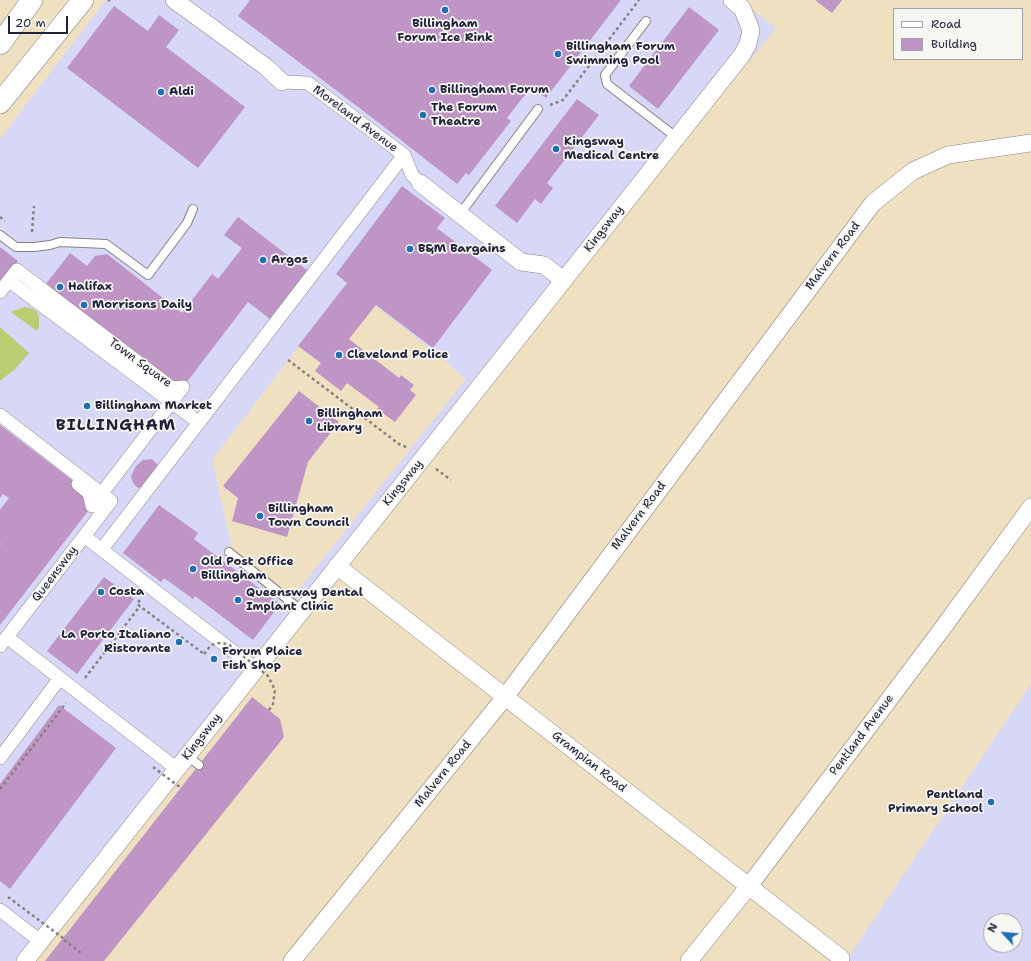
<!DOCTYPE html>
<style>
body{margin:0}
#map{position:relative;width:1031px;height:961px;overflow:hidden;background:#efe0c2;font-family:"Shantell Sans",sans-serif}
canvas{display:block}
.legend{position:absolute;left:893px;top:8px;width:130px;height:52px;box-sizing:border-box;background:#f6f6f2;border:1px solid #a1a1a9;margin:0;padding:5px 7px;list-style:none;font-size:12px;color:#22223b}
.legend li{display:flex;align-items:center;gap:8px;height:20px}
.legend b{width:20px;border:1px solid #a1a1a9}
.north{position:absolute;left:983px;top:913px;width:40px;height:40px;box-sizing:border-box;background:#f6f6f2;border:1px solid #a1a1a9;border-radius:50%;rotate:296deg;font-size:11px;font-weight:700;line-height:16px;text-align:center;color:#22223b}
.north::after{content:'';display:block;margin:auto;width:14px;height:18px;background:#1f6fb2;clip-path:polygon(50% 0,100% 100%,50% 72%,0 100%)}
.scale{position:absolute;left:8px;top:16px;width:60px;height:18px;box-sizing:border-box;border:2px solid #22223b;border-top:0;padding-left:5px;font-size:12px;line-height:14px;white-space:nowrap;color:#22223b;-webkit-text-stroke:3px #f6f6f2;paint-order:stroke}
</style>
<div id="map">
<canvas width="1031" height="961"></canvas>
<ul class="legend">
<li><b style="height:5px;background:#fff"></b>Road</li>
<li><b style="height:11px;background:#be95c5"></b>Building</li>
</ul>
<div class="north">N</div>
<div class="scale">20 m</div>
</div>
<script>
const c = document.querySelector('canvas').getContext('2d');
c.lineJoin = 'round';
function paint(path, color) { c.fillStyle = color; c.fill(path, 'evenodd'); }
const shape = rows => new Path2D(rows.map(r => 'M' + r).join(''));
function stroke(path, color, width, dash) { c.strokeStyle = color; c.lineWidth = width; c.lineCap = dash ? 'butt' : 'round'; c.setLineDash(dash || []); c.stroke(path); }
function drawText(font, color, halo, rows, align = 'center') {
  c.font = font + ' "Shantell Sans",sans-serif'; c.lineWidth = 3.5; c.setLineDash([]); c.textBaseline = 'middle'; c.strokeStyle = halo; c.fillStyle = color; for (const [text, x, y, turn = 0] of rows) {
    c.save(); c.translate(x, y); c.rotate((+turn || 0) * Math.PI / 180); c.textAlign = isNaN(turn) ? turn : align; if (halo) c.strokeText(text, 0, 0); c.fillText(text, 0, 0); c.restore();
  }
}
paint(shape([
 [106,0,739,0,776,28,340,566,16,961,0,961,0,139],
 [347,283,433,351,466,379,292,598,233,552,212,460],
 [1031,684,1031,961,846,961],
 [991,921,1015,921,1015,945,991,945]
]), '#d7d7f8');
paint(shape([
 [25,307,31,308,36,311,39,316,39,327,37,331,11,312],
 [0,327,29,353,15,369,0,381]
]), '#bace71');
paint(shape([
 [250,0,621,0,546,98,531,87,507,118,511,121,469,175,466,173,457,184,374,119,238,16],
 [815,0,842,0,832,13],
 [114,6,148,31,159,15,179,30,166,47,245,107,198,168,67,68],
 [689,7,719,30,658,109,629,86],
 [577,99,599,115,547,183,553,188,541,204,535,199,517,223,495,206],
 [402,186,445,218,437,228,492,270,433,348,376,305,349,339,399,378,401,375,414,385,410,390,416,395,395,422,377,409,379,407,347,383,341,391,315,371,321,363,298,346,347,283,336,274],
 [238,217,308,271,270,319,248,302,183,387,172,388,42,289,70,253,87,266,95,256,107,254,182,313,212,274,218,279,242,248,224,235],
 [0,247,18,261,0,285],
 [299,391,339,422,308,462,287,537,232,521,238,498,223,486],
 [0,425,89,493,92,506,0,625,0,545,1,544,0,543,0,510,9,498,3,494,0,498],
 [152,459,157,464,159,470,146,487,138,488,133,483,131,476,136,466,143,460],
 [159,505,198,533,194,539,280,604,253,640,195,596,193,599,164,578,161,582,123,553],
 [104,577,134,599,77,674,47,651],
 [252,697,280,719,284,737,104,961,45,961],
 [59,705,116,748,10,889,0,881,0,784]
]), '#be95c5');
const service = shape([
 [646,21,605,75,607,84,676,137],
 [460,214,538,109],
 [0,235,16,247,34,247,50,245,60,242,106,244,148,275,187,223,193,209],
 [229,552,302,611],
 [187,756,199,765]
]);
const pedestrian = shape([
 [282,82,308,83,404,155,412,175,420,183],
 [12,283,198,422],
 [0,292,17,270,172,388,183,387],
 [0,415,111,501,0,646],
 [78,484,89,493,92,506,183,387],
 [84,536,256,669],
 [102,549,404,155],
 [7,637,177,769],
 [0,758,60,678],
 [0,910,40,941]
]);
const minor = shape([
 [174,0,266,67,282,82],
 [420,183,521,262,544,265,563,280],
 [337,566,841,958],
 [25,961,742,55,748,44,751,30,742,8,732,0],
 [292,961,505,697,873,203,913,171,948,155,1031,143],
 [689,961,749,886,942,629,1031,507]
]);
const tertiary = shape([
 [0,44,32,0],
 [0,103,83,0]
]);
stroke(service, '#88817e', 10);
stroke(pedestrian, '#88817e', 14);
stroke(minor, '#88817e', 18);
stroke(tertiary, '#88817e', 22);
stroke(shape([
 [108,0,110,1],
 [550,105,563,100,639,0],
 [0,217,5,221],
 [32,232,34,206],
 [288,360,399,444,408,448],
 [436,469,451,480],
 [140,600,137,604,204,654],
 [85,678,140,606],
 [0,789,66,703],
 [64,940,81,953]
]), '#88817e', 2.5, [3, 3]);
stroke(service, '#fff', 8);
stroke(pedestrian, '#fff', 13);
stroke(minor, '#fff', 17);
stroke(tertiary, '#fff', 21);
stroke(shape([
 [204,654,211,645,219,643,228,644,268,676,275,690,273,704,269,710],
 [153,767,181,788],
 [8,897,63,938]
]), '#88817e', 2.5, [3, 3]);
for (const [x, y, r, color] of [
 [445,10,4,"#1f6fb2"],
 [558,54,4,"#1f6fb2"],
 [432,90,4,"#1f6fb2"],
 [161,92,4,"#1f6fb2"],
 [423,115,4,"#1f6fb2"],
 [556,149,4,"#1f6fb2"],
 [410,249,4,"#1f6fb2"],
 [263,260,4,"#1f6fb2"],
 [60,287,4,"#1f6fb2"],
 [84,305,4,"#1f6fb2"],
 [339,355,4,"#1f6fb2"],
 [87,406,4,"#1f6fb2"],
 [309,421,4,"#1f6fb2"],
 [260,516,4,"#1f6fb2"],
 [193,569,4,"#1f6fb2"],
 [101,592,4,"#1f6fb2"],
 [238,600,4,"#1f6fb2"],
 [179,642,4,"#1f6fb2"],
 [214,659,4,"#1f6fb2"],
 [991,802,4,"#1f6fb2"]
]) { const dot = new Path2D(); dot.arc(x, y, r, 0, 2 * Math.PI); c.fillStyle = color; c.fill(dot); stroke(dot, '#f6f6f2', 1.5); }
drawText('bold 12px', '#22223b', '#f6f6f2', [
 ["Billingham",445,24,"center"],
 ["Forum Ice Rink",445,38,"center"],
 ["Billingham Forum",566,47],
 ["Swimming Pool",566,61],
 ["Billingham Forum",440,90],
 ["Aldi",169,92],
 ["The Forum",431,108],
 ["Theatre",431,122],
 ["Kingsway",564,142],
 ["Medical Centre",564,156],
 ["B&M Bargains",418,249],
 ["Argos",271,260],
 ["Halifax",68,287],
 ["Morrisons Daily",92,305],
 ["Cleveland Police",347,355],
 ["Billingham Market",95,406],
 ["Billingham",317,414],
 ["Library",317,428],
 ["Billingham",268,509],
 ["Town Council",268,523],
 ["Old Post Office",201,562],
 ["Billingham",201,576],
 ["Costa",109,592],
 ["Queensway Dental",246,593],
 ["Implant Clinic",246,607],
 ["La Porto Italiano",171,635,"right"],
 ["Ristorante",171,649,"right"],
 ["Forum Plaice",222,652],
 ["Fish Shop",222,666],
 ["Pentland",983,795,"right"],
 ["Primary School",983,809,"right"]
], 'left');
drawText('12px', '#22223b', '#f6f6f2', [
 ["Moreland Avenue",355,119,37],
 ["Kingsway",604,229,-52],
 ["Malvern Road",833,256,-53],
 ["Town Square",140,363,36],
 ["Kingsway",403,483,-51],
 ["Malvern Road",639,516,-53],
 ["Queensway",55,574,-53],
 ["Pentland Avenue",862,735,-53],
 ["Kingsway",202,737,-52],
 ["Grampian Road",589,762,38],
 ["Malvern Road",443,774,-51]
]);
c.letterSpacing = '1px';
drawText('bold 16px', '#22223b', '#f6f6f2', [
 ["BILLINGHAM",116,426]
]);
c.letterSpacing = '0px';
</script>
